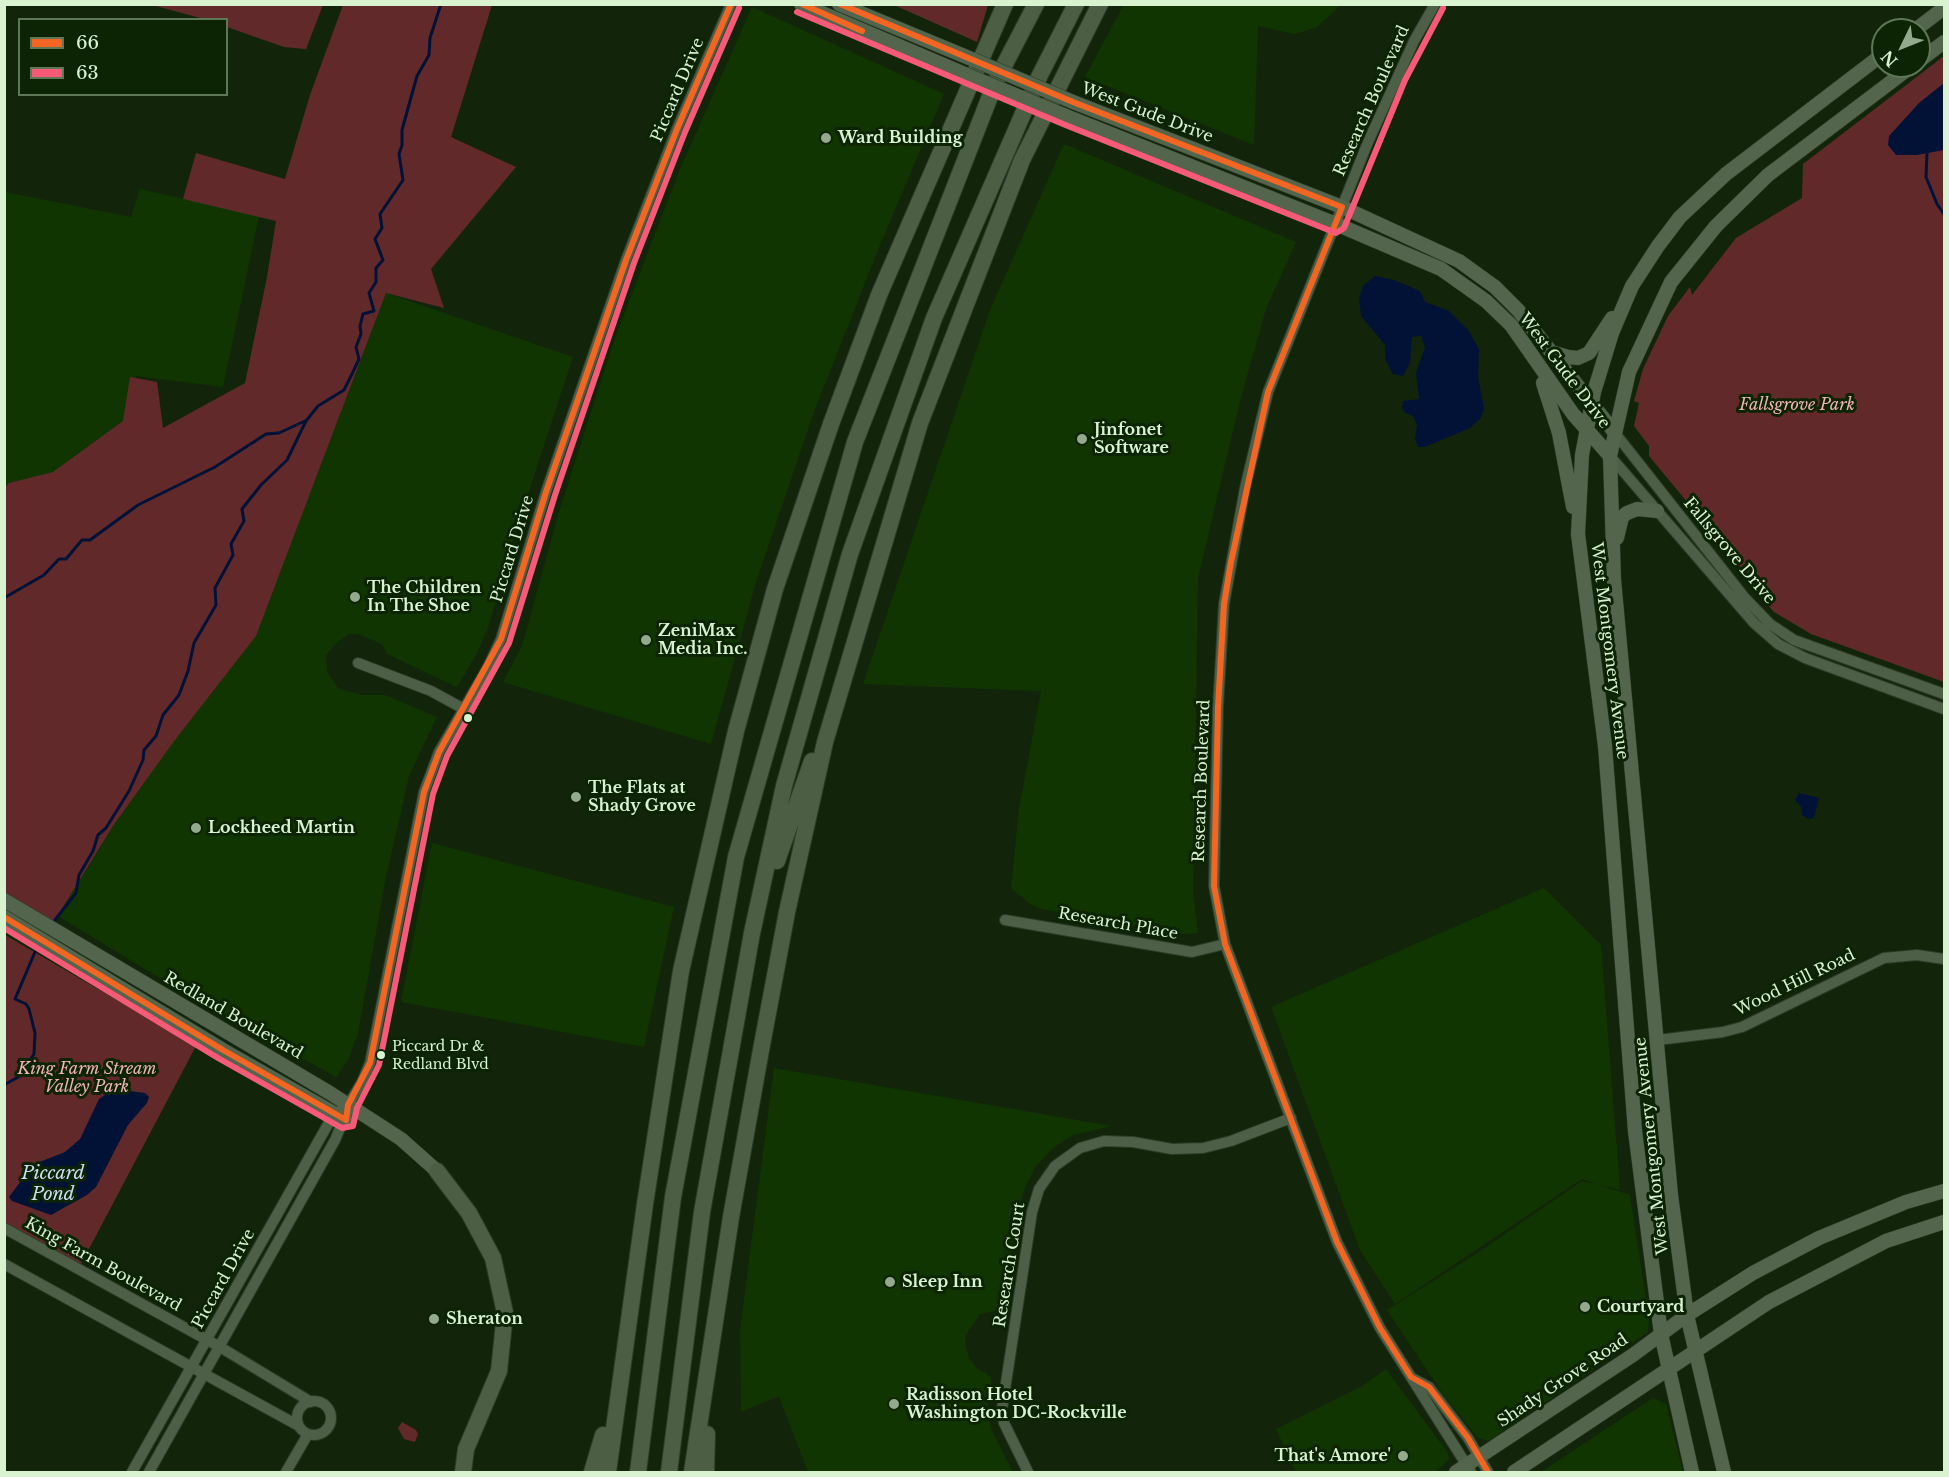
<!DOCTYPE html>
<html>
<head>
<meta charset="utf-8">
<style>
  body { margin:0 }
  #map { position:relative; width:1949px; height:1477px; overflow:hidden; background:#12250b; font-family:"Libre Baskerville",serif }
  canvas { display:block }
  .frame { position:absolute; inset:0; border:6px solid #d9f3d1; pointer-events:none }
  .legend { position:absolute; left:18px; top:18px; width:210px; height:78px; box-sizing:border-box; background:#0c2404; border:2px solid #5e7756; margin:0; padding:8px 10px; list-style:none; font-size:18px; color:#d9f3d1 }
  .legend li { display:flex; align-items:center; gap:12px; height:30px }
  .legend b { width:30px; border:2px solid #5e7756 }
  .north { position:absolute; left:1871px; top:18px; width:60px; height:60px; box-sizing:border-box; background:#0c2404; border:2px solid #5e7756; border-radius:50%; rotate:227deg; font-size:16px; font-weight:700; line-height:24px; text-align:center; color:#d9f3d1 }
  .north::after { content:''; display:block; margin:auto; width:21px; height:27px; background:#93ab8c; clip-path:polygon(50% 0,100% 100%,50% 72%,0 100%) }
</style>
</head>
<body>
<div id="map">
<canvas width="1949" height="1477"></canvas>
<div class="frame"></div>
<ul class="legend">
<li><b style="height:8px;background:#f26522"></b>66</li>
<li><b style="height:8px;background:#f75a77"></b>63</li>
</ul>
<div class="north">N</div>
</div>
<script>
const ctx = document.querySelector('canvas').getContext('2d');
ctx.lineJoin = 'round';
function fillPath(path, color) { ctx.fillStyle = color; ctx.fill(path, 'evenodd'); }
const toPath = rows => new Path2D(rows.map(r => 'M' + r).join(''));
function trace(path, color, width, dash) { ctx.strokeStyle = color; ctx.lineWidth = width; ctx.lineCap = dash ? 'butt' : 'round'; ctx.setLineDash(dash || []); ctx.stroke(path); }
function write(font, color, halo, rows, align = 'center') {
  ctx.font = font + ' "Libre Baskerville",serif'; ctx.lineWidth = 6; ctx.setLineDash([]); ctx.textBaseline = 'middle'; ctx.strokeStyle = halo; ctx.fillStyle = color; for (const [text, x, y, turn = 0] of rows) {
    ctx.save(); ctx.translate(x, y); ctx.rotate((+turn || 0) * Math.PI / 180); ctx.textAlign = isNaN(turn) ? turn : align; if (halo) ctx.strokeText(text, 0, 0); ctx.fillText(text, 0, 0); ctx.restore();
  }
}
fillPath(toPath([
  [1124,4,1341,4,1341,5,1317,27,1295,34,1258,26,1254,145,1085,77],
  [752,7,944,94,878,250,814,412,756,582,711,744,503,682,522,646,559,512,615,338,680,169],
  [1064,144,1296,242,1266,309,1241,397,1198,578,1193,894,1198,933,1182,934,1042,909,1030,904,1011,888,1019,809,1041,691,863,684,990,310],
  [140,189,259,216,223,387,136,376,142,391,135,438,5,509,5,192,131,217],
  [386,293,573,357,516,531,489,625,477,653,457,687,387,654,382,644,358,634,349,634,336,643,326,655,327,672,339,689,362,695,385,695,437,717,409,776,386,877,358,1033,348,1060,336,1077,183,992,58,916,113,826,175,740,256,636],
  [432,843,674,907,644,1047,401,1002],
  [1544,888,1601,945,1620,1190,1599,1185,1630,1195,1649,1320,1648,1332,1489,1441,1478,1438,1445,1397,1387,1310,1476,1254,1582,1181,1597,1184,1582,1179,1395,1304,1360,1250,1271,1007],
  [774,1068,1112,1126,1073,1135,1053,1148,1036,1166,1025,1187,1016,1217,1005,1302,1000,1310,980,1314,966,1335,965,1343,969,1358,977,1368,991,1377,992,1388,987,1410,992,1431,1013,1472,808,1472,779,1396,741,1412,740,1330],
  [1386,1369,1448,1453,1449,1460,1435,1472,1296,1472,1276,1429,1362,1386],
  [1653,1398,1666,1404,1683,1472,1541,1472]
]), '#113501');
fillPath(toPath([
  [152,5,323,5,306,49,284,47,227,27,226,20,204,19],
  [343,5,492,5,451,137,516,167,431,269,444,308,386,293,256,636,175,740,113,826,50,928,5,900,4,489,9,483,53,472,123,421,130,377,157,382,163,428,245,383,267,277,276,221,183,199,196,153,285,179,310,95],
  [894,5,988,5,977,42],
  [1944,56,1944,682,1811,634,1774,612,1750,585,1717,538,1649,456,1649,446,1634,426,1639,403,1634,401,1643,369,1668,316,1690,287,1692,295,1736,238,1802,198,1803,164],
  [5,935,196,1046,80,1266,5,1223],
  [402,1422,416,1430,418,1434,415,1442,404,1439,398,1428]
]), '#62292b');
fillPath(toPath([
  [1944,83,1944,150,1917,155,1896,155,1888,145,1889,136,1919,103],
  [1375,276,1394,280,1420,291,1425,302,1449,311,1469,331,1479,350,1478,377,1484,408,1481,418,1470,428,1425,447,1418,447,1415,439,1417,425,1413,416,1405,413,1402,408,1403,401,1419,399,1416,373,1425,347,1421,336,1412,337,1410,363,1403,376,1393,374,1385,359,1385,345,1361,316,1359,298,1363,286],
  [1799,793,1819,798,1814,818,1808,819,1802,815,1801,807,1795,800],
  [122,1090,145,1093,149,1097,147,1103,128,1125,96,1187,87,1195,51,1215,12,1201,9,1197,29,1170,37,1163,65,1152,80,1139,99,1099,108,1093]
]), '#021236');
trace(toPath([
  [1927,153,1926,177,1937,204,1944,214],
  [4,598,44,575,59,559,66,559,82,540,90,540,138,505,215,467,266,434,279,433,305,421],
  [55,920,76,893,79,875,93,851,98,835,106,828,129,791,143,760,144,750,156,736,163,715,179,695,188,671,194,643,216,605,215,588,233,555,231,544,244,521,242,509,261,485,287,460,306,421,318,406,344,390,353,372,359,359,356,347,361,334,360,326,363,314,374,311,369,293,376,282,376,268,383,260,375,239,382,228,380,214,403,180,399,154,402,145,402,130,417,76,429,55,430,38,441,4],
  [4,1085,20,1076,34,1054,35,1033,29,1009,26,1004,15,999,35,952]
]), '#021236', 3);
const minor = toPath([
  [1435,4,1414,41,1368,142,1268,392,1245,488,1224,604,1218,707,1214,886,1225,944,1337,1242,1380,1328,1471,1472],
  [1615,433,1745,598,1770,624,1794,640,1944,694],
  [1610,456,1754,623,1778,644,1805,658,1944,709],
  [358,663,431,691,464,709],
  [1005,920,1192,952,1225,944],
  [1658,1040,1723,1032,1742,1027,1884,958,1917,955,1944,959],
  [4,1228,220,1347,311,1402],
  [4,1264,299,1426],
  [1412,1378,1429,1387,1468,1438,1488,1472],
  '297 1418a17 17 0 1 1 34 0a17 17 0 1 1-34 0Z',
  [132,1472,327,1126,334,1115,348,1105,362,1082,370,1063,424,792,439,752,488,667,501,639,546,492,626,260,677,129,731,4],
  [149,1472,335,1140,346,1114],
  [286,1472,308,1434],
  [1028,1472,1004,1423,1002,1409,1032,1212,1039,1189,1055,1166,1080,1148,1104,1141,1133,1142,1172,1149,1203,1148,1231,1141,1291,1118]
]);
const major = toPath([
  [801,4,967,75],
  [839,4,974,60],
  [1915,30,1944,8],
  [1919,61,1944,42],
  [1073,102,1342,207,1459,261,1495,287,1518,310,1615,433],
  [1066,116,1336,224,1441,269,1486,301,1511,325,1573,414,1610,456],
  [1551,352,1568,357,1578,358,1589,353,1612,318],
  [1543,383,1559,433,1573,507],
  [1617,538,1622,517,1627,513,1637,509,1657,511],
  [4,900,330,1093,401,1139,437,1171],
  [4,917,223,1050,346,1120],
  [1456,1472,1633,1355,1687,1315,1753,1273,1819,1238,1906,1202,1944,1191],
  [1514,1472,1769,1302,1886,1241,1944,1222],
  [1692,1472,1661,1334,1635,1131,1605,746,1578,534,1582,455,1594,392,1612,333,1632,286,1658,246,1680,217,1726,174,1883,54],
  [1724,1472,1687,1315,1671,1195,1614,580,1610,456,1629,372,1671,282,1716,226,1768,175,1912,66]
]);
const highway = toPath([
  [777,861,812,761],
  [437,1171,469,1213,493,1258,505,1313,499,1371,466,1449,463,1472],
  [592,1472,603,1435],
  [608,1472,645,1204,681,971,736,731,775,589,831,424,879,295,1005,4],
  [638,1472,673,1197,736,857,855,442,996,81,1036,4],
  [669,1472,702,1212,752,933,784,786,850,554,934,318,1039,77,1076,4],
  [692,1472,731,1217,761,1050,787,912,825,742,920,423,1022,160,1100,4],
  [706,1472,707,1434]
]);
trace(minor, '#2d3c29', 12);
trace(major, '#2d3c29', 15);
trace(highway, '#2d3c29', 18);
trace(minor, '#4e5f48', 10);
trace(major, '#53654c', 14);
trace(highway, '#4c5f45', 16);
const majorBridge = toPath([
  [974,60,1073,102],
  [967,75,1066,116]
]);
trace(majorBridge, '#2d3c29', 15, []);
trace(majorBridge, '#53654c', 14);
trace(toPath([
  [802,4,862,31],
  [840,4,1073,102,1342,207,1268,392,1231,562,1224,604,1218,707,1214,886,1225,944,1337,1242,1380,1328,1411,1377,1429,1387,1468,1438,1488,1472],
  [4,917,223,1050,346,1120,348,1105,370,1063,424,792,439,752,501,639,546,492,626,260,677,129,731,4]
]), '#f26522', 6);
trace(toPath([
  [797,12,1063,124,1336,233,1344,228,1405,80,1443,8],
  [4,928,218,1058,342,1128,353,1126,357,1108,379,1065,433,794,447,756,509,643,555,495,634,263,685,132,739,8]
]), '#f75a77', 6);
for (const [x, y, r, color] of [
  [826,138,6,"#93ab8c"],
  [1082,439,6,"#93ab8c"],
  [355,597,6,"#93ab8c"],
  [646,640,6,"#93ab8c"],
  [468,718,5,"#d9f3d1"],
  [576,797,6,"#93ab8c"],
  [196,828,6,"#93ab8c"],
  [381,1055,5,"#d9f3d1"],
  [890,1282,6,"#93ab8c"],
  [1585,1307,6,"#93ab8c"],
  [434,1319,6,"#93ab8c"],
  [894,1404,6,"#93ab8c"],
  [1403,1456,6,"#93ab8c"]
]) { const dot = new Path2D(); dot.arc(x, y, r, 0, 2 * Math.PI); ctx.fillStyle = color; ctx.fill(dot); trace(dot, '#0c2404', 2); }
write('14px', '#d9f3d1', '#0c2404', [
  ["Piccard Dr &",392,1047],
  ["Redland Blvd",392,1065]
], 'left');
write('16px', '#d9f3d1', '#0c2404', [
  ["Piccard Drive",678,90,-67],
  ["Research Boulevard",1372,101,-66],
  ["West Gude Drive",1147,113,21],
  ["West Gude Drive",1564,371,53],
  ["Piccard Drive",513,549,-73],
  ["Fallsgrove Drive",1729,551,50],
  ["West Montgomery Avenue",1609,651,83],
  ["Research Boulevard",1202,781,-88],
  ["Research Place",1118,924,10],
  ["Wood Hill Road",1795,983,-26],
  ["Redland Boulevard",233,1016,30],
  ["West Montgomery Avenue",1652,1146,-96],
  ["King Farm Boulevard",103,1265,29],
  ["Research Court",1010,1265,-81],
  ["Piccard Drive",224,1279,-61],
  ["Shady Grove Road",1563,1381,-34]
]);
write('bold 16px', '#d9f3d1', '#0c2404', [
  ["Ward Building",838,138],
  ["Jinfonet",1094,430],
  ["Software",1094,448],
  ["The Children",367,588],
  ["In The Shoe",367,606],
  ["ZeniMax",658,631],
  ["Media Inc.",658,649],
  ["The Flats at",588,788],
  ["Shady Grove",588,806],
  ["Lockheed Martin",208,828],
  ["Sleep Inn",902,1282],
  ["Courtyard",1597,1307],
  ["Sheraton",446,1319],
  ["Radisson Hotel",906,1395],
  ["Washington DC-Rockville",906,1413],
  ["That's Amore'",1391,1456,"right"]
], 'left');
write('italic 16px', '#f1b4b5', '#0c2404', [
  ["Fallsgrove Park",1797,405],
  ["King Farm Stream",87,1069],
  ["Valley Park",87,1087]
]);
write('italic 18px', '#ceddf4', '#0c2404', [
  ["Piccard",53,1174],
  ["Pond",53,1195]
]);
</script>
</body>
</html>
